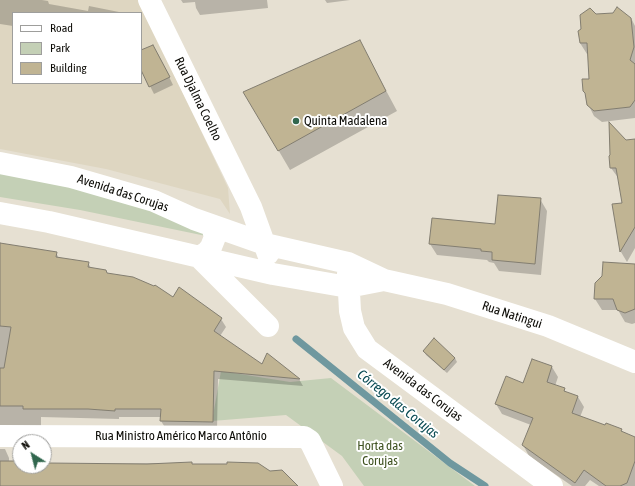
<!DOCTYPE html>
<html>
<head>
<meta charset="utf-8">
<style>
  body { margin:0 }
  #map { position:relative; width:635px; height:486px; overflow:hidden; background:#e6e0d2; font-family:"Asap Condensed",sans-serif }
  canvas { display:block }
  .legend { position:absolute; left:12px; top:12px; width:130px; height:72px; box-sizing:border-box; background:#fff; border:1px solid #9e9e9c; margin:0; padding:5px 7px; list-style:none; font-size:12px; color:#0d0c07 }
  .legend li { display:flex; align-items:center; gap:8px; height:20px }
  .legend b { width:20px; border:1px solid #9e9e9c }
  .north { position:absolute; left:12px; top:434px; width:40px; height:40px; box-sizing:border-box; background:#fff; border:1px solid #9e9e9c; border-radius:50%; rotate:324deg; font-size:11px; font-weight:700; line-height:16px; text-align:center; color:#0d0c07 }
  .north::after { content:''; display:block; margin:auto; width:14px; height:18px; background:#31674e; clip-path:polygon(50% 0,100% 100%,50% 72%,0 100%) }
</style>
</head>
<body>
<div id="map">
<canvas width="635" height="486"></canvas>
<ul class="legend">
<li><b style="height:5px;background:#fff"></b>Road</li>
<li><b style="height:11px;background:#c4d0b6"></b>Park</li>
<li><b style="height:11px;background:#c0b493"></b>Building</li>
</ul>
<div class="north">N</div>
</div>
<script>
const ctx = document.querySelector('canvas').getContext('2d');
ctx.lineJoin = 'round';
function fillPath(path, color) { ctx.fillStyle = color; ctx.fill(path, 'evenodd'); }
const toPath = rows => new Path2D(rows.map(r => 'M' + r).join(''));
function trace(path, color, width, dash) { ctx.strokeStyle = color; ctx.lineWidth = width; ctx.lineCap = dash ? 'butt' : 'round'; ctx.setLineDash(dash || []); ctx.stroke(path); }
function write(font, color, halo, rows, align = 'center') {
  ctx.font = font + ' "Asap Condensed",sans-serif'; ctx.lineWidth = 4; ctx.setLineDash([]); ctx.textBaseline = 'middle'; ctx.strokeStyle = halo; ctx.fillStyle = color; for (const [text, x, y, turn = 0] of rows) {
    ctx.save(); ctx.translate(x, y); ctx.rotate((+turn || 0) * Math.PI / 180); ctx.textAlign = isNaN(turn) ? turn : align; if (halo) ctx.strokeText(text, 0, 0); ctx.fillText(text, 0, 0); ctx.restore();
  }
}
fillPath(toPath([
  [0,0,139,0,228,188,230,214,220,199,106,169,0,149],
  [13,13,141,13,141,83,13,83]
]), '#ded6c1');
fillPath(toPath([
  [0,171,151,204,207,224,206,236,80,210,0,197],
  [221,371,290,382,331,378,475,486,364,486,342,456,286,415,212,421]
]), '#c4d0b6');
fillPath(toPath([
  [0,0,42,0,48,1,49,4,88,11,89,6,124,13,13,13,13,26,0,24],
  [181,0,267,0,268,8,200,15,196,8,195,2,183,3],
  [325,0,350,0,327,3],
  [595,15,631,18,635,26,635,118,602,122,594,116,588,104,590,80,589,54,587,54,580,43],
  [360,42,397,111,290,170,256,112],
  [141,52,158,54,173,85,154,94,141,68],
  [635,140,635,248,627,262,621,252,614,205,623,204,619,179,611,168,626,141],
  [540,199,547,211,541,275,499,271,494,263,489,262,487,260,437,255,430,244,496,225],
  [0,244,56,253,59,258,88,263,91,268,174,299,221,319,226,327,220,336,262,366,267,355,299,379,303,386,218,379,217,430,166,429,161,421,162,417,119,417,119,419,41,417,41,428,0,433],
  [635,265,635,323,632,324,625,322,618,310,602,310,595,299],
  [424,351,455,358,457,362,447,373,426,355],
  [552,367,558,377,555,386,564,389,566,393,578,397,584,407,580,417,606,427,621,430,623,433,635,438,635,486,599,486,590,480,585,486,572,486,529,456,523,445,531,425,502,414,496,404,524,384],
  [0,449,5,449,9,458,9,462,20,462,20,466,44,466,44,461,46,461,48,464,191,463,192,465,296,486,0,486]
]), '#0003');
trace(toPath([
  [296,339,450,463,485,486]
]), '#6f989f', 7);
const building = toPath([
  [617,7,631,18,634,47,630,60,635,64,635,100,630,107,594,111,587,105,585,93,583,91,582,79,589,79,587,43,580,43,578,31,581,29,580,15,590,8,596,14,613,13,617,7],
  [360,40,386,91,278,151,243,92,360,40],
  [153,45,170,77,149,87,141,70,141,50,153,45],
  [609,122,626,140,635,139,635,227,620,252,612,204,622,203,616,168,610,168,609,156,610,155,609,122],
  [498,195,541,198,535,264,492,260,492,252,481,251,481,249,429,244,432,218,495,224,498,195],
  [0,243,57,252,56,257,89,262,88,267,106,270,107,273,133,277,154,286,155,285,173,297,179,287,222,318,214,331,262,364,267,353,300,379,214,371,213,422,160,421,161,409,115,409,115,411,88,409,23,409,23,406,0,406,0,368,4,368,11,327,0,326,0,243],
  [603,262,635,264,635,309,625,313,617,310,613,299,594,299,595,283,602,276,603,262],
  [434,338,455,358,444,370,423,351,434,338],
  [532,359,552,366,547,382,565,388,564,391,578,396,572,413,605,425,606,423,622,429,621,431,635,437,635,461,627,483,620,486,606,486,584,470,575,483,522,445,533,418,495,404,506,376,523,383,532,359],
  [44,460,47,460,47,463,147,464,192,462,192,464,227,464,227,462,258,463,270,471,282,470,298,486,0,486,0,461,20,461,20,466,44,466,44,460]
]);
fillPath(building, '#c0b493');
trace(building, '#827d70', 1);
trace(toPath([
  [149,0,251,207,268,254],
  [0,163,71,177,154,201,194,219,265,244,348,263,384,280,447,294,548,326,635,362],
  [0,213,49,222,273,274,348,287,384,280],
  [212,226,215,237,211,247,207,252,199,257,268,326],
  [348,273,350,311,354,328,367,349,552,486],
  [0,436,304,437,310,441,332,486]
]), '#fff', 22);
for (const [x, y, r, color] of [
  [296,121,4,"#31674e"]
]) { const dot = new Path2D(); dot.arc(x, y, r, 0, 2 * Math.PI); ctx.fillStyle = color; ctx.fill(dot); trace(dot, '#fff', 1.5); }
write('13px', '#0d0c07', '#fff', [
  ["Rua Djalma Coelho",198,99,64],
  ["Avenida das Corujas",123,193,18],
  ["Rua Natingui",512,315,18],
  ["Avenida das Corujas",423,390,37],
  ["Rua Ministro Américo Marco Antônio",181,436]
]);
write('13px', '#0d0c07', '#fff', [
  ["Quinta Madalena",304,121]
], 'left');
write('13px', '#405322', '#fff', [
  ["Horta das",380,446],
  ["Corujas",380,461]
]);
write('italic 14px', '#0a4b53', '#fff', [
  ["Córrego das Corujas",398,404,39]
]);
</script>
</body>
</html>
